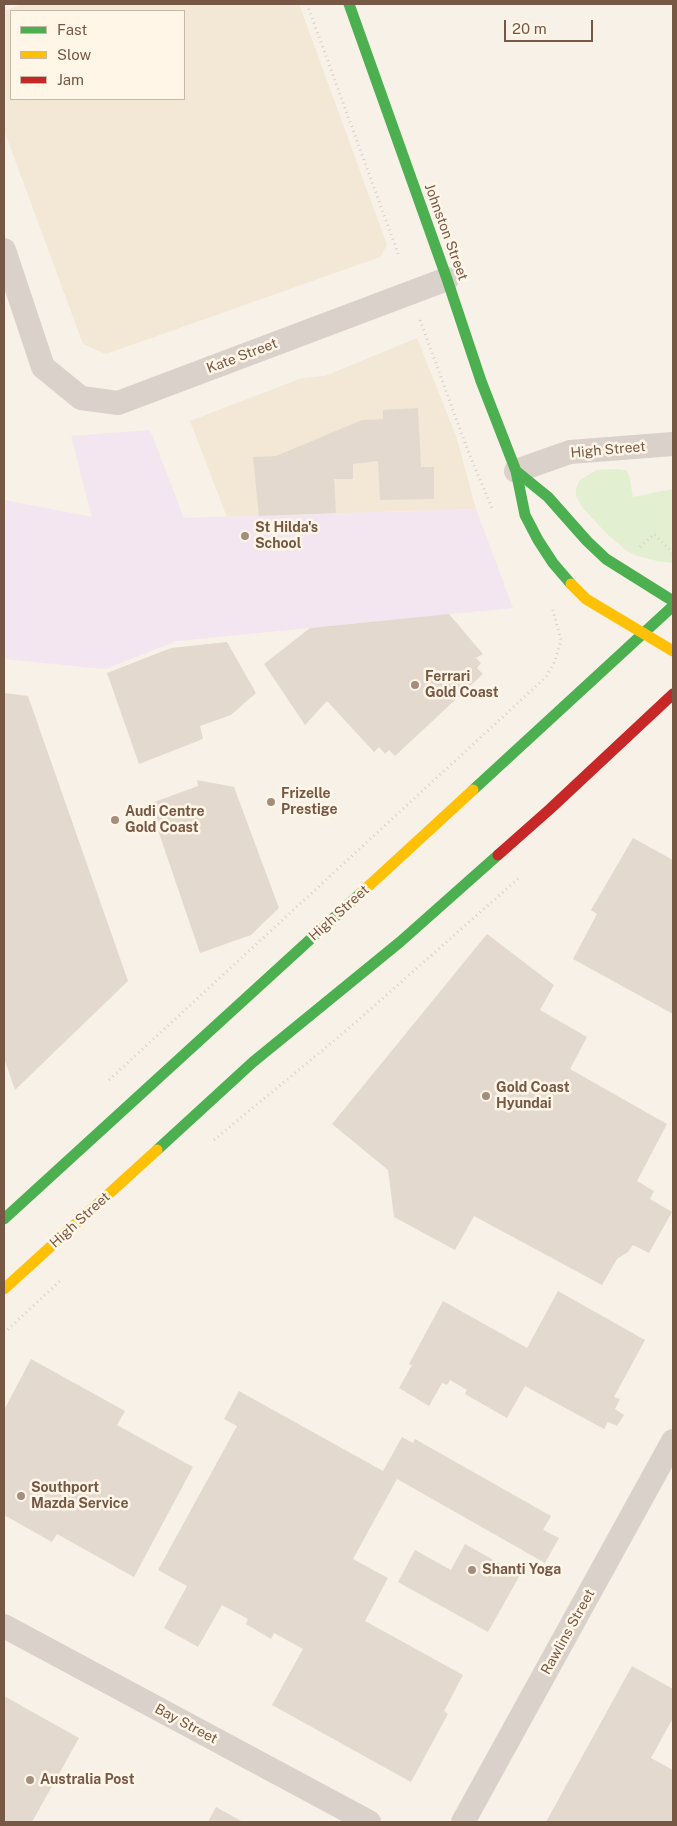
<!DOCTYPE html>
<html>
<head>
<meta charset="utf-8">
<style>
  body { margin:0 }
  #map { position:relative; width:677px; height:1826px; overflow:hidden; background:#f7f1e7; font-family:"Public Sans",sans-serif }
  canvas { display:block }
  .frame { position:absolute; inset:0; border:5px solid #775845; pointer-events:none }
  .legend { position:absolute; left:10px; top:10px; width:175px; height:90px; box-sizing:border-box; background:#fff6e8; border:1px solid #c9b7a7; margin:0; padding:6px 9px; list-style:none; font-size:15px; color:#775845 }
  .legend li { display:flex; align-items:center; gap:10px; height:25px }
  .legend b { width:25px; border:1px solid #c9b7a7 }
  .scale { position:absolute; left:504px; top:20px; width:89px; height:22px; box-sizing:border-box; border:2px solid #775845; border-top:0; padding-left:6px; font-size:15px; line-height:18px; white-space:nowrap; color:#775845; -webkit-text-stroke:4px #fff6e8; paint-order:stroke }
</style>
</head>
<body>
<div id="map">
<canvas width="677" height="1826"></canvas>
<div class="frame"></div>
<ul class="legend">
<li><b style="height:6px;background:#4caf50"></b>Fast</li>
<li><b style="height:6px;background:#ffc107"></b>Slow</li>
<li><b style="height:6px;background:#c62828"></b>Jam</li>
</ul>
<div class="scale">20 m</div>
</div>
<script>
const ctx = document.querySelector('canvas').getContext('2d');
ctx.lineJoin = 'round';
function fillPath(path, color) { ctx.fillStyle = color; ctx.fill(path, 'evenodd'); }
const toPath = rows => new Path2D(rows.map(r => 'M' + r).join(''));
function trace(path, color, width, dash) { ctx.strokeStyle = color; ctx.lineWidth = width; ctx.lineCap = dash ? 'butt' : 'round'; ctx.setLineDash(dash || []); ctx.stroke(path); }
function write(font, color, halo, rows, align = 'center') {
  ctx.font = font + ' "Public Sans",sans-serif'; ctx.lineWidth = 5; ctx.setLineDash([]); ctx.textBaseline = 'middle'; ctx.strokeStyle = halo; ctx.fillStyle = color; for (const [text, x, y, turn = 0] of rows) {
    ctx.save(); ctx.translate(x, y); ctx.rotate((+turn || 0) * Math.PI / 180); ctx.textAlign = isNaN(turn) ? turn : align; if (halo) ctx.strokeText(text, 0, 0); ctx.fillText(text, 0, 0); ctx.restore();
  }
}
fillPath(toPath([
  [22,4,299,4,387,245,380,257,106,354,83,344,4,130,4,11],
  [11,11,184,11,184,99,11,99],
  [417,338,456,436,476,509,227,517,190,421,302,378,325,376]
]), '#f3e7d6');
fillPath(toPath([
  [150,430,184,518,476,509,513,608,177,641,105,669,4,659,4,500,92,517,71,436]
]), '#f3e6f1');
fillPath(toPath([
  [617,469,626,470,629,476,633,497,673,489,673,563,657,561,638,556,627,551,606,533,582,507,576,496,576,488,580,480,597,470]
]), '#e2efd0');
fillPath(toPath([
  [418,408,421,467,434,467,434,499,380,500,378,461,353,464,353,479,334,479,336,513,259,516,253,457,276,456,362,420,383,419,383,410],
  [449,614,483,654,476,658,481,663,477,668,483,674,395,756,389,750,385,754,379,747,374,752,327,701,305,725,264,664,310,628],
  [227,642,256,693,231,715,200,726,203,739,139,764,107,673,171,648],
  [4,693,28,696,128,981,15,1090,4,1058],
  [197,780,234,787,279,908,251,935,200,953,149,804,198,786],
  [633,838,673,860,673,1014,573,959,597,914,591,910],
  [487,934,554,985,540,1010,587,1037,570,1069,667,1124,637,1181,654,1191,650,1199,672,1212,649,1253,633,1245,628,1252,617,1259,602,1285,474,1216,455,1250,394,1217,388,1170,332,1124],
  [558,1291,645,1340,614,1397,620,1399,615,1409,624,1415,617,1426,608,1422,604,1429,525,1386,507,1418,465,1394,467,1390,450,1380,447,1385,442,1383,429,1406,399,1388,412,1365,409,1364,443,1301,527,1348],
  [31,1359,125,1411,117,1425,193,1467,134,1577,57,1534,52,1542,4,1515,4,1410],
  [239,1391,383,1471,402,1437,413,1443,415,1439,551,1516,543,1530,559,1538,545,1563,397,1479,353,1559,388,1578,365,1621,463,1675,444,1711,448,1714,411,1782,272,1705,303,1649,274,1633,271,1639,246,1624,248,1619,222,1605,198,1647,164,1628,187,1586,158,1570,237,1426,224,1419],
  [465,1544,520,1575,488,1632,398,1582,415,1550,451,1570],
  [632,1666,673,1689,673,1718,651,1758,673,1770,673,1822,546,1822],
  [4,1696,79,1738,32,1822,4,1822],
  [216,1807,243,1822,208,1822]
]), '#e4d9ce');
trace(toPath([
  [307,4,399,256],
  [420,320,468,451,492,508],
  [640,547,654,534,673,553],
  [109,1080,546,677,555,661,561,640,552,607],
  [214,1140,347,1030,520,877],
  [4,1333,60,1281]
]), '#d8d0c8', 3, [1, 4]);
trace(toPath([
  [4,250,43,367,81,398,118,403,447,279],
  [516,471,570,452,673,444],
  [4,1626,369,1822],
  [463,1822,673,1441]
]), '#dad1cb', 24);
trace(toPath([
  [349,4,447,279,481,381,516,471,525,515,538,540,553,563,571,584],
  [516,471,548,497,587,541,606,559,673,601],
  [473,790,673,606],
  [157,1150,253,1062,400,942,498,855],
  [4,1219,361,893]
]), '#4caf50', 11);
trace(toPath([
  [571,584,586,599,673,651],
  [361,893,473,790],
  [4,1289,157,1150]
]), '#ffc107', 11);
trace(toPath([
  [498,855,550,809,673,694]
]), '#c62828', 11);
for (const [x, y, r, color] of [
  [245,536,5,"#a48e7e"],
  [415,685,5,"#a48e7e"],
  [271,802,5,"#a48e7e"],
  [115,820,5,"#a48e7e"],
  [486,1096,5,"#a48e7e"],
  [21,1496,5,"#a48e7e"],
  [472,1570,5,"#a48e7e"],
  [30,1780,5,"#a48e7e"]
]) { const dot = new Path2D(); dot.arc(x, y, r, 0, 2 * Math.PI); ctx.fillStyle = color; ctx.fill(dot); trace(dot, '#fff6e8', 2); }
write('14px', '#775845', '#fff6e8', [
  ["Johnston Street",446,232,70],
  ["Kate Street",242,356,-21],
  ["High Street",608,450,-5],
  ["High Street",339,913,-42],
  ["High Street",80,1220,-42],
  ["Rawlins Street",568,1632,-61],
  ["Bay Street",186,1724,28]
]);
write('bold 14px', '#775845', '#fff6e8', [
  ["St Hilda's",255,528],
  ["School",255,544],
  ["Ferrari",425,677],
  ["Gold Coast",425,693],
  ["Frizelle",281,794],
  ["Prestige",281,810],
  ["Audi Centre",125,812],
  ["Gold Coast",125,828],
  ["Gold Coast",496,1088],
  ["Hyundai",496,1104],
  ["Southport",31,1488],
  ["Mazda Service",31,1504],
  ["Shanti Yoga",482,1570],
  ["Australia Post",40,1780]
], 'left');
</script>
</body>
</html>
